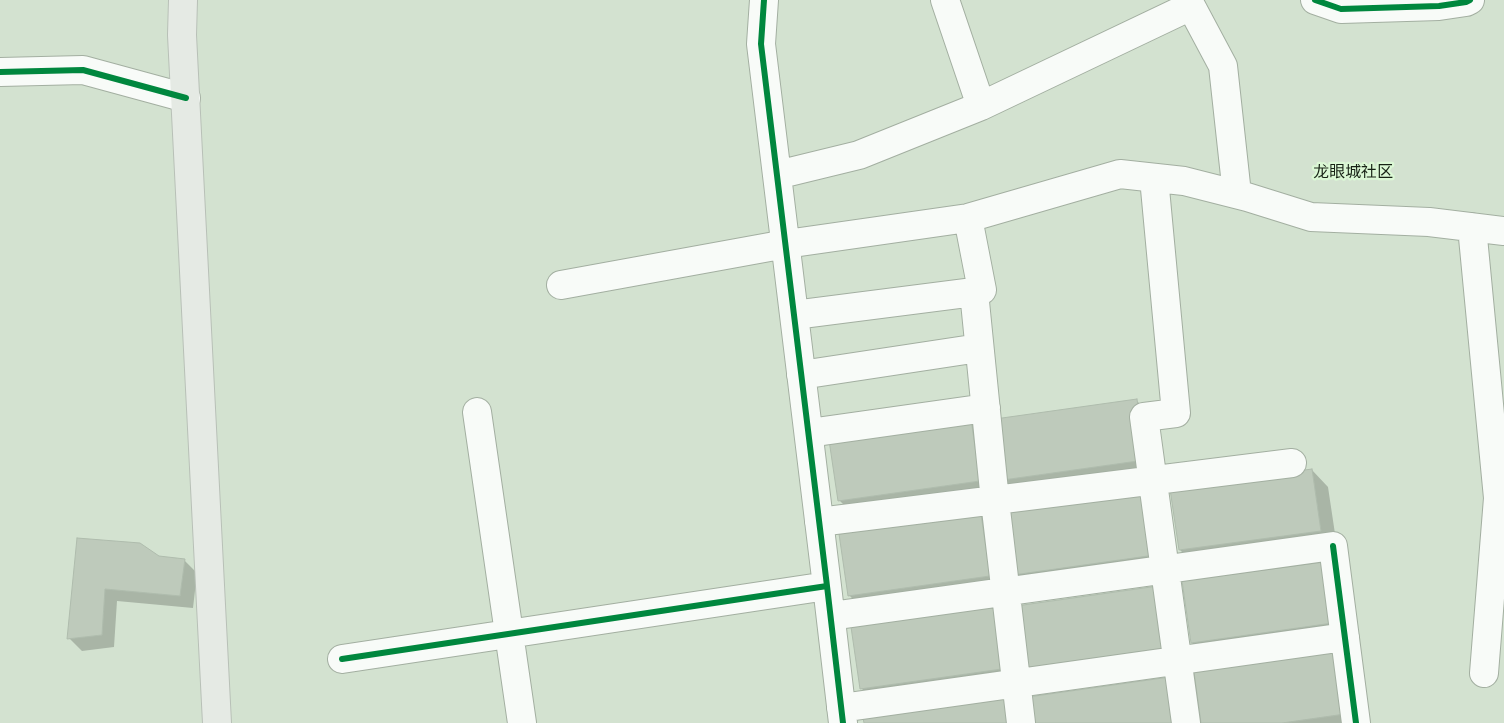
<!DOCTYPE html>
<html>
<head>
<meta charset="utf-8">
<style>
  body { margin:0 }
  canvas { display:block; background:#d3e2d0 }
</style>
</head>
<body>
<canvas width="1504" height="723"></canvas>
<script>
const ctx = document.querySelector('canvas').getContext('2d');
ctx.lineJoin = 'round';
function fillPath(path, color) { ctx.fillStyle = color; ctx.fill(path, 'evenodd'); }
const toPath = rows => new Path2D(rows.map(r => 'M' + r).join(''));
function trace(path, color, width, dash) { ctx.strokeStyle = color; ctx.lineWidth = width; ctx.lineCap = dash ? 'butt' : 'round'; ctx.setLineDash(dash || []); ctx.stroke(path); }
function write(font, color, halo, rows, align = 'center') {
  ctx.font = font + ' Signika,"Noto Sans SC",sans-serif'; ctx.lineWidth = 4.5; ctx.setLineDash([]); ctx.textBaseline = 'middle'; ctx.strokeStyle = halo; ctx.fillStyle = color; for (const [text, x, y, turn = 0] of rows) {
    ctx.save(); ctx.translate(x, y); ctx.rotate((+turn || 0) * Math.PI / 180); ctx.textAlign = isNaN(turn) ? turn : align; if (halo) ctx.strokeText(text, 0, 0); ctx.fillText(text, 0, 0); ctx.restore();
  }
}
fillPath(toPath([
  [1136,400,1153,417,1161,477,1021,497,1004,480],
  [971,421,988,437,996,498,856,517,839,500],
  [1312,470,1328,487,1337,547,1197,567,1180,550],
  [1162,511,1171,572,1031,591,1014,574],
  [980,516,997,532,1006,592,865,612,849,595],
  [78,540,158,557,184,560,197,573,193,608,117,601,114,647,82,651,69,638],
  [1324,563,1349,640,1209,659,1192,643],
  [1174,604,1183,664,1043,684,1026,667],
  [992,608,1009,625,1018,685,878,705,861,688],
  [1335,654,1360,723,1203,723]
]), '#0003');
const building = toPath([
  [1137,399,1145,460,1003,480,995,419,1137,399],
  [971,419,980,481,838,501,829,440,971,419],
  [1312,469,1321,531,1179,550,1170,489,1312,469],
  [1146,493,1155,555,1013,575,1004,513,1146,493],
  [981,514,990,576,848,596,839,534,981,514],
  [77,538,140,543,159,556,185,559,180,596,105,589,102,635,67,639,77,538],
  [1324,562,1333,623,1191,643,1182,581,1324,562],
  [1158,586,1167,648,1025,668,1016,606,1158,586],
  [993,607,1002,669,860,689,851,627,993,607],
  [1336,652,1345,714,1282,723,1201,723,1194,672,1336,652],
  [1170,677,1176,723,1032,723,1028,697,1170,677],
  [1005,698,1008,723,864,723,863,718,1005,698]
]);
fillPath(building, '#becabb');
trace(building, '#afbcad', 1);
const minor = toPath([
  [764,0,761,44,827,586,843,723],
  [945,0,981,106],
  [1315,0,1341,9,1439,6,1466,2,1470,0],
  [0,72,83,70,186,98],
  [777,175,859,155,981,106,1191,6,1223,66,1237,194],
  [1154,178,1176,413,1144,417,1186,723],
  [968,218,982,290,974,292,995,501,1021,723],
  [1472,227,1498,498,1484,673],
  [561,285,786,244,968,218,1120,174,1184,181,1247,197,1311,217,1429,222,1504,231],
  [794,315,974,292],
  [801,375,979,348],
  [477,412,522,723],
  [809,433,986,408],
  [819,522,1292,463],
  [831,616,1333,546,1356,723],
  [342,659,827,586],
  [841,708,1345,637]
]);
const major = toPath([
  [183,0,182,35,217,723]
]);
trace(minor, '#a3afa1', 30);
trace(major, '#b8c0b7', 30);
trace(minor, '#f8fbf8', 28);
trace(major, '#e5eae4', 28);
trace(toPath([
  [764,0,761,44,827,586,843,723],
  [1315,0,1341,9,1439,6,1466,2,1470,0],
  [0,72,83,70,186,98],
  [1333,546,1356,723],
  [342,659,827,586]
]), '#00873e', 6);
write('16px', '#172215', '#dbf8d5', [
  ["龙眼城社区",1353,173]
]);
</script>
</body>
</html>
